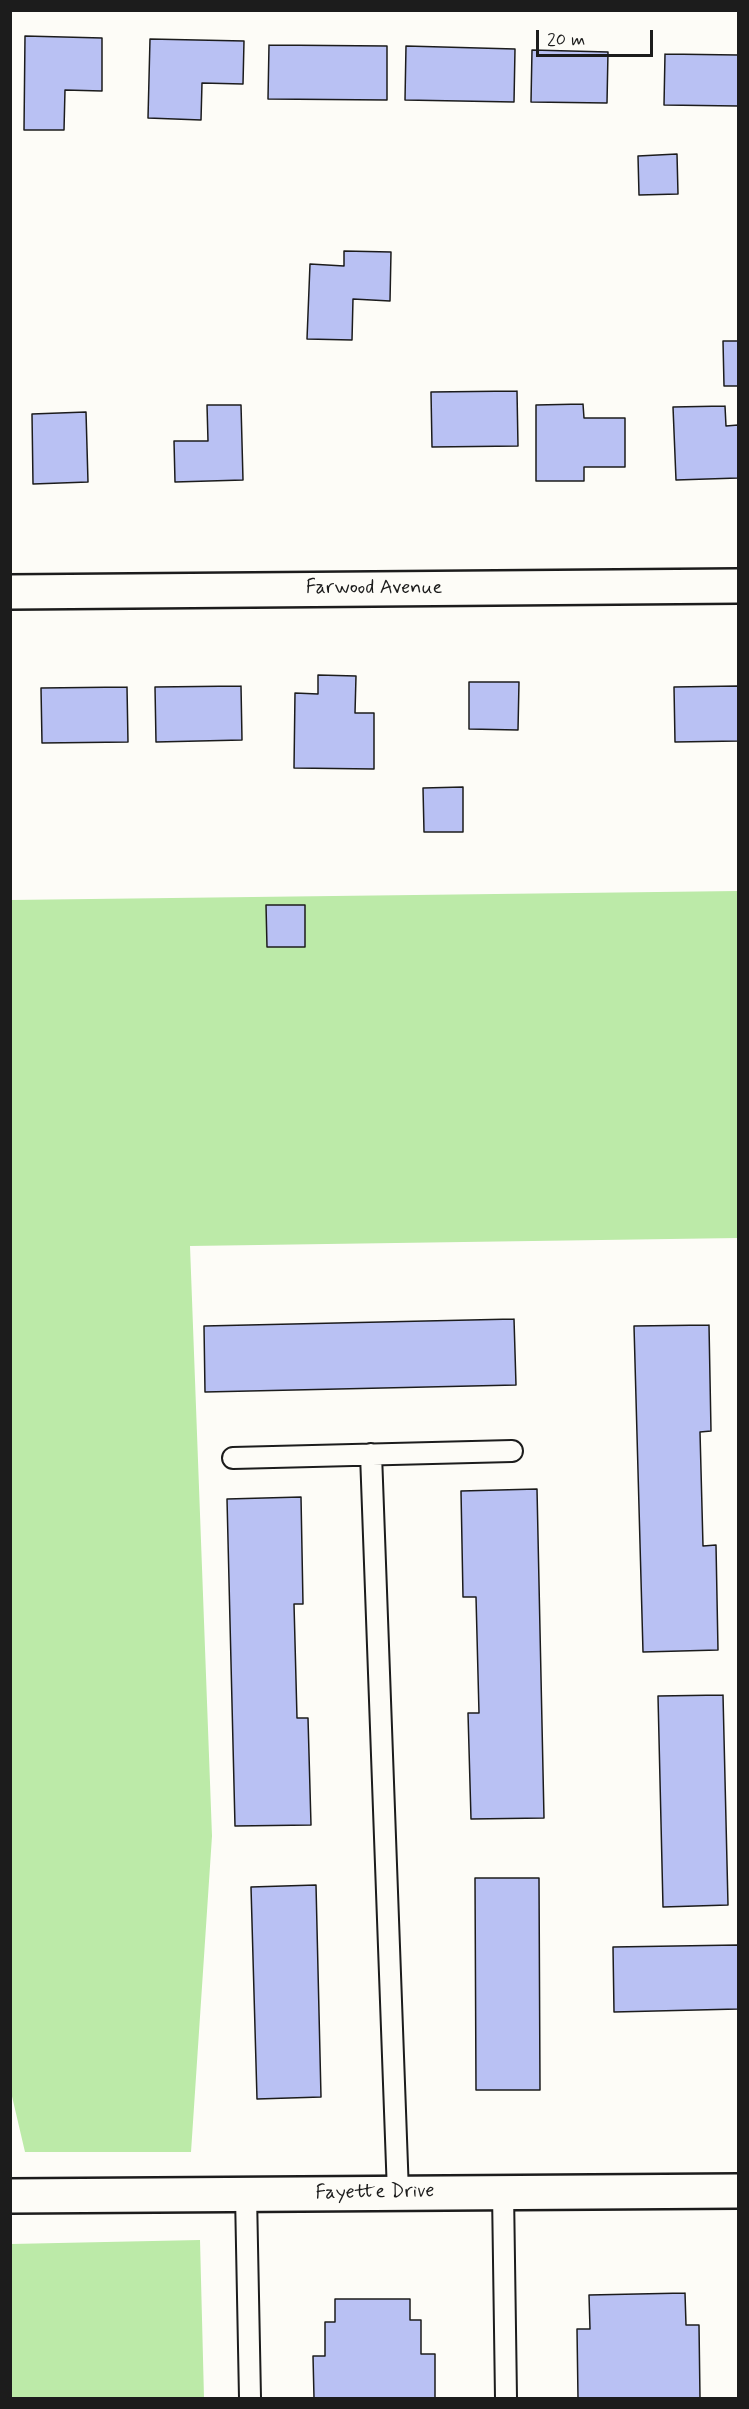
<!DOCTYPE html>
<html>
<head>
<meta charset="utf-8">
<style>
  body { margin:0 }
  #map { position:relative; width:749px; height:2409px; overflow:hidden; background:#fdfcf7; font-family:Mynerve,sans-serif }
  canvas { display:block }
  .frame { position:absolute; inset:0; border:12px solid #1c1c1c; pointer-events:none }
  .scale { position:absolute; left:536px; top:30px; width:117px; height:27px; box-sizing:border-box; border:3px solid #1c1c1c; border-top:0; padding-left:8px; font-size:18px; line-height:21px; white-space:nowrap; color:#1c1c1c; -webkit-text-stroke:4px #fdfcf7; paint-order:stroke }
</style>
</head>
<body>
<div id="map">
<canvas width="749" height="2409"></canvas>
<div class="frame"></div>
<div class="scale">20 m</div>
</div>
<script>
const ctx = document.querySelector('canvas').getContext('2d');
ctx.lineJoin = 'round';
function fillPath(path, color) { ctx.fillStyle = color; ctx.fill(path, 'evenodd'); }
const toPath = rows => new Path2D(rows.map(r => 'M' + r).join(''));
function trace(path, color, width, dash) { ctx.strokeStyle = color; ctx.lineWidth = width; ctx.lineCap = dash ? 'butt' : 'round'; ctx.setLineDash(dash || []); ctx.stroke(path); }
function write(font, color, halo, rows, align = 'center') {
  ctx.font = font + ' Mynerve,sans-serif'; ctx.lineWidth = 5; ctx.setLineDash([]); ctx.textBaseline = 'middle'; ctx.strokeStyle = halo; ctx.fillStyle = color; for (const [text, x, y, turn = 0] of rows) {
    ctx.save(); ctx.translate(x, y); ctx.rotate((+turn || 0) * Math.PI / 180); ctx.textAlign = isNaN(turn) ? turn : align; if (halo) ctx.strokeText(text, 0, 0); ctx.fillText(text, 0, 0); ctx.restore();
  }
}
fillPath(toPath([
  [738,891,738,1238,190,1246,212,1836,191,2152,25,2152,11,2092,10,900],
  [200,2240,204,2398,11,2398,11,2244]
]), '#bceaa8');
const building = toPath([
  [25,36,102,38,102,91,65,90,64,130,24,130,25,36],
  [150,39,244,41,243,84,202,83,201,120,148,118,150,39],
  [269,45,387,46,387,100,268,99,269,45],
  [406,46,515,49,514,102,405,100,406,46],
  [532,50,608,52,607,103,531,102,532,50],
  [665,54,738,55,738,106,664,105,665,54],
  [677,154,678,194,639,195,638,156,677,154],
  [344,251,391,252,390,301,353,299,352,340,307,339,310,264,344,266,344,251],
  [723,341,738,341,738,386,724,386,723,341],
  [517,391,518,446,432,447,431,392,517,391],
  [583,404,584,418,625,418,625,467,584,467,584,481,536,481,536,405,583,404],
  [207,405,241,405,243,480,175,482,174,441,208,441,207,405],
  [725,406,726,426,738,425,738,478,676,480,673,407,725,406],
  [86,412,88,482,33,484,32,414,86,412],
  [318,675,356,676,355,713,374,713,374,769,294,768,295,693,318,694,318,675],
  [469,682,519,682,518,730,469,729,469,682],
  [241,686,242,740,156,742,155,687,241,686],
  [738,686,738,741,675,742,674,687,738,686],
  [127,687,128,742,42,743,41,688,127,687],
  [463,787,463,832,424,832,423,788,463,787],
  [266,905,305,905,305,947,267,947,266,905],
  [514,1319,516,1385,205,1392,204,1326,514,1319],
  [709,1325,711,1431,700,1432,703,1546,716,1545,718,1650,643,1652,634,1326,709,1325],
  [537,1489,544,1818,471,1819,468,1713,479,1713,476,1597,463,1597,461,1491,537,1489],
  [301,1497,303,1604,294,1604,297,1718,308,1718,311,1825,235,1826,227,1499,301,1497],
  [723,1695,728,1905,663,1907,658,1696,723,1695],
  [475,1878,539,1878,540,2090,476,2090,475,1878],
  [316,1885,321,2097,257,2099,251,1887,316,1885],
  [738,1945,738,2009,614,2012,613,1947,738,1945],
  [685,2293,686,2325,699,2325,700,2398,578,2398,577,2329,590,2329,589,2295,685,2293],
  [335,2299,410,2299,410,2320,421,2320,421,2354,435,2354,435,2398,314,2398,313,2356,325,2356,325,2322,335,2322,335,2299]
]);
fillPath(building, '#b9c1f3');
trace(building, '#1c1c1c', 1.5);
const lane = toPath([
  [371,1454,398,2193],
  [233,1458,512,1451],
  [503,2192,506,2398],
  [246,2195,250,2398]
]);
const street = toPath([
  [10,592,738,586],
  [10,2196,738,2191]
]);
trace(lane, '#1c1c1c', 24);
trace(street, '#1c1c1c', 38);
trace(lane, '#fdfcf7', 20);
trace(street, '#fdfcf7', 33);
write('20px', '#1c1c1c', '#fdfcf7', [
  ["Farwood Avenue",374,589],
  ["Fayette Drive",375,2193,-1]
]);
</script>
</body>
</html>
